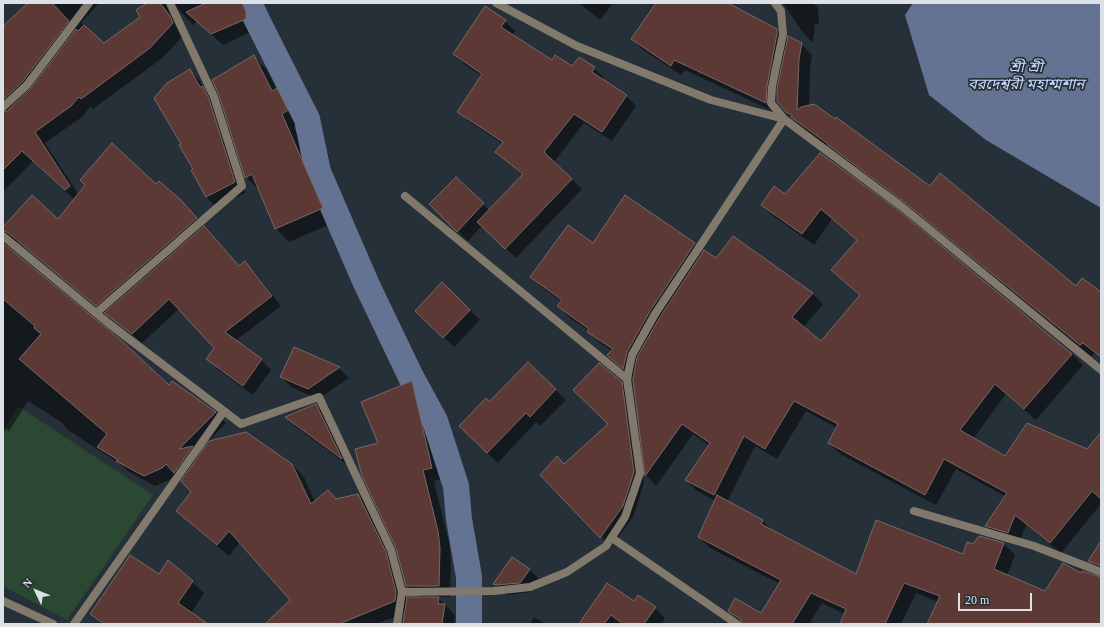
<!DOCTYPE html>
<html>
<head>
<meta charset="utf-8">
<style>
  body { margin:0 }
  #map { position:relative; width:1104px; height:627px; overflow:hidden; background:#263039; font-family:Georgia,serif }
  canvas { display:block }
  .frame { position:absolute; inset:0; border:4px solid #dbe1e7; pointer-events:none }
  .north { position:absolute; left:16px; top:571px; width:40px; height:40px; -webkit-text-stroke:3px #263039; paint-order:stroke; rotate:313deg; font-size:11px; font-weight:700; line-height:16px; text-align:center; color:#dbe1e7 }
  .north::after { content:''; display:block; margin:auto; width:14px; height:18px; background:#dbe1e7; clip-path:polygon(50% 0,100% 100%,50% 72%,0 100%) }
  .scale { position:absolute; left:958px; top:593px; width:74px; height:18px; box-sizing:border-box; border:2px solid #dbe1e7; border-top:0; padding-left:5px; font-size:12px; line-height:14px; white-space:nowrap; color:#dbe1e7; -webkit-text-stroke:3px #263039; paint-order:stroke }
</style>
</head>
<body>
<div id="map">
<canvas width="1104" height="627"></canvas>
<div class="frame"></div>
<div class="north">N</div>
<div class="scale">20 m</div>
</div>
<script>
const ctx = document.querySelector('canvas').getContext('2d');
ctx.lineJoin = 'round';
function fillPath(path, color) { ctx.fillStyle = color; ctx.fill(path, 'evenodd'); }
const toPath = rows => new Path2D(rows.map(r => 'M' + r).join(''));
function trace(path, color, width, dash) { ctx.strokeStyle = color; ctx.lineWidth = width; ctx.lineCap = dash ? 'butt' : 'round'; ctx.setLineDash(dash || []); ctx.stroke(path); }
function write(font, color, halo, rows, align = 'center') {
  ctx.font = font + ' Georgia,"Noto Sans Bengali",serif'; ctx.lineWidth = 3.5; ctx.setLineDash([]); ctx.textBaseline = 'middle'; ctx.strokeStyle = halo; ctx.fillStyle = color; for (const [text, x, y, turn = 0] of rows) {
    ctx.save(); ctx.translate(x, y); ctx.rotate((+turn || 0) * Math.PI / 180); ctx.textAlign = isNaN(turn) ? turn : align; if (halo) ctx.strokeText(text, 0, 0); ctx.fillText(text, 0, 0); ctx.restore();
  }
}
fillPath(toPath([
  [18,406,153,495,67,620,3,586,3,430]
]), '#2a4832');
fillPath(toPath([
  [913,3,1101,3,1101,208,986,140,929,95,905,15]
]), '#647392');
fillPath(toPath([
  [29,3,99,3,81,23,104,44,142,17,148,3,247,3,259,28,223,45,197,21,193,25,178,9,175,13,184,35,161,59,93,109,90,107,82,117,45,143,79,195,156,185,181,201,240,267,245,263,255,272,281,306,235,341,261,360,271,370,253,395,217,369,208,359,215,348,179,309,142,343,18,242,12,241,8,247,9,249,169,387,215,413,226,423,197,453,200,456,292,464,304,477,315,502,337,500,358,495,370,506,397,565,406,598,420,598,407,586,380,444,411,383,423,394,442,479,434,481,449,543,451,560,450,597,437,597,455,615,454,624,404,624,405,613,376,624,266,624,291,600,240,542,229,556,189,522,177,511,193,492,177,474,173,478,155,486,129,472,123,466,86,442,68,430,61,422,28,401,9,431,6,429,3,434,3,228,59,221,75,200,33,161,3,192,3,27],
  [579,3,613,3,600,20],
  [653,3,726,3,776,30,788,42,801,44,812,55,810,70,809,106,1076,288,1101,293,1101,358,1095,353,1091,356,917,213,803,128,786,112,776,99,775,112,685,70,681,75,642,49,632,39,655,6,653,4],
  [783,3,813,3,818,8,819,24,815,24,813,43,804,34],
  [505,21,515,31,512,36,552,62,573,68,594,68,604,78,603,80,626,96,636,106,612,141,584,123,554,162,582,189,516,258,482,226,468,241,430,204,456,178,490,211,523,175,497,152,503,144,468,121,459,111,482,76,464,64,454,54],
  [254,57,267,70,277,90,290,103,300,124,294,127,335,222,289,242,276,229,259,190,246,177],
  [190,71,200,81,205,90,212,97,219,110,245,193,216,207,206,197,182,144],
  [820,154,1072,354,1083,365,1036,420,1006,394,973,439,1005,457,1088,450,1101,433,1101,504,1061,553,1026,525,1019,543,997,537,986,526,1006,497,956,469,936,505,840,454,829,443,837,428,806,411,777,459,755,446,727,502,762,520,773,532,856,575,963,556,973,546,1004,544,1015,555,1007,575,1045,592,1081,574,1101,578,1101,624,928,624,938,602,916,593,901,624,841,624,845,614,822,603,809,624,743,624,729,611,762,615,780,584,710,548,699,537,716,501,697,491,686,480,710,446,693,434,656,486,646,475,634,378,608,355,612,351,600,343,588,332,589,331,570,318,559,306,562,302,543,288,531,277,593,244,625,197,694,244,703,253,717,259,812,293,823,304,803,328,821,343,861,296,833,270,858,241,832,219,814,245,773,216,762,205,785,195],
  [470,310,480,320,454,347,416,311],
  [294,348,339,368,349,378,318,399,291,387,281,377],
  [528,363,566,400,540,426,536,422,498,463,470,436],
  [621,383,632,393,644,483,633,517,611,547,542,475,565,465,609,424],
  [316,405,326,415,350,467,296,427,286,417],
  [1101,553,1101,572,1090,561],
  [529,569,539,579,530,592,507,595,495,583],
  [159,575,192,582,204,593,191,613,206,624,101,624,91,614],
  [634,603,655,608,665,618,661,624,580,624],
  [534,617,545,624,530,624]
]), '#0007');
trace(toPath([
  [249,3,257,20,307,119,318,172,366,283,411,377,435,421,456,486,459,519,469,577,469,624]
]), '#647392', 26);
const building = toPath([
  [28,3,52,3,69,21,23,81,3,100,3,26,28,3],
  [147,3,160,3,170,16,173,23,150,48,81,99,79,97,71,106,35,132,70,186,65,190,22,151,3,170,3,112,7,111,31,88,76,29,78,31,84,25,104,43,140,17,136,10,147,3],
  [206,3,242,3,246,11,246,19,211,34,186,12,206,3],
  [656,3,728,3,777,29,777,34,767,86,766,103,674,60,671,66,631,39,656,3],
  [485,6,506,20,501,27,552,60,555,55,572,66,579,57,595,67,592,72,627,95,602,132,574,114,544,152,572,179,505,249,477,222,523,174,495,152,503,142,457,112,482,74,453,54,485,6],
  [788,36,802,43,799,59,797,110,801,107,814,104,835,119,836,117,930,186,940,173,1076,286,1082,278,1101,292,1101,357,1083,343,1080,345,904,202,828,145,828,144,791,117,792,115,786,112,777,101,777,88,788,36],
  [254,55,272,91,277,88,288,110,282,114,323,208,275,229,252,174,245,178,219,95,212,80,254,55],
  [190,69,200,87,203,86,209,99,235,182,206,197,191,170,193,169,179,145,181,144,154,98,167,83,190,69],
  [112,143,156,184,159,181,181,200,197,218,96,306,7,232,3,231,3,227,32,195,58,219,85,185,80,180,112,143],
  [820,153,898,210,1072,354,1024,409,995,384,960,430,1005,456,1027,423,1087,449,1101,432,1101,499,1092,491,1050,543,1015,515,1008,533,985,526,1007,493,944,459,925,495,828,443,838,424,794,401,765,449,744,436,714,495,685,480,710,443,682,424,645,476,633,379,637,357,660,317,704,250,716,258,733,236,813,293,792,317,821,341,860,295,831,270,857,240,821,209,802,234,761,205,774,186,785,194,820,153],
  [456,177,484,203,457,232,429,204,456,177],
  [625,195,695,243,650,311,627,352,623,369,607,355,613,349,587,332,589,329,557,306,562,300,530,277,568,225,593,243,625,195],
  [204,226,239,266,245,261,272,296,225,332,262,359,243,386,206,359,214,348,169,299,132,334,104,313,204,226],
  [3,243,123,342,169,385,172,381,216,412,179,449,193,446,174,473,166,464,162,468,144,476,116,461,118,460,97,447,107,434,19,359,41,334,34,328,35,326,3,299,3,243],
  [442,282,470,310,443,338,415,311,442,282],
  [294,347,340,367,308,389,280,377,294,347],
  [528,362,556,389,530,417,526,413,487,453,459,426,486,398,489,402,528,362],
  [599,363,622,382,634,472,623,506,600,538,540,475,557,456,564,464,608,424,573,390,599,363],
  [412,381,432,468,423,470,438,531,440,548,439,586,406,586,396,548,362,476,355,449,378,443,361,402,412,381],
  [316,404,342,459,285,417,316,404],
  [246,432,292,464,311,504,328,490,336,499,358,494,386,552,396,592,395,601,339,624,265,624,290,600,229,531,217,545,176,511,191,492,181,481,209,441,246,432],
  [717,495,763,520,761,524,856,574,876,520,963,554,967,542,973,544,979,536,1004,543,994,569,1045,591,1063,563,1081,573,1082,571,1101,577,1101,624,927,624,940,596,904,583,885,624,840,624,846,609,811,593,792,624,742,624,740,619,728,611,735,598,761,613,781,580,698,537,717,495],
  [1101,541,1101,566,1088,561,1101,541],
  [130,555,159,574,168,560,193,581,178,603,208,624,104,624,90,614,130,555],
  [512,557,530,569,520,583,496,585,493,584,512,557],
  [607,583,634,601,638,595,656,607,644,624,623,624,611,615,604,624,579,624,607,583],
  [407,597,439,597,438,604,445,604,442,624,403,624,407,597]
]);
fillPath(building, '#5d3936');
trace(building, '#786765', 1);
trace(toPath([
  [775,3,781,11,783,34,772,87,771,103,784,119,901,206,1101,370],
  [3,107,27,85,89,3],
  [405,196,627,379],
  [3,236,108,323,241,424,319,397,391,550,402,592],
  [96,313,242,186,214,97,170,3],
  [914,511,1034,546,1101,572],
  [612,538,737,624],
  [3,601,53,624],
  [74,624,224,411],
  [397,624,402,592,494,591,530,587,567,572,606,546,625,517,640,473,627,379,632,355,655,314,784,119,711,100,577,46,496,3]
]), '#817a6c', 8);
write('italic 15px', '#c7d7f8', '#263039', [
  ["শ্রী শ্রী",1026,69],
  ["বরদেশ্বরী মহাশ্মশান",1026,86]
]);
</script>
</body>
</html>
